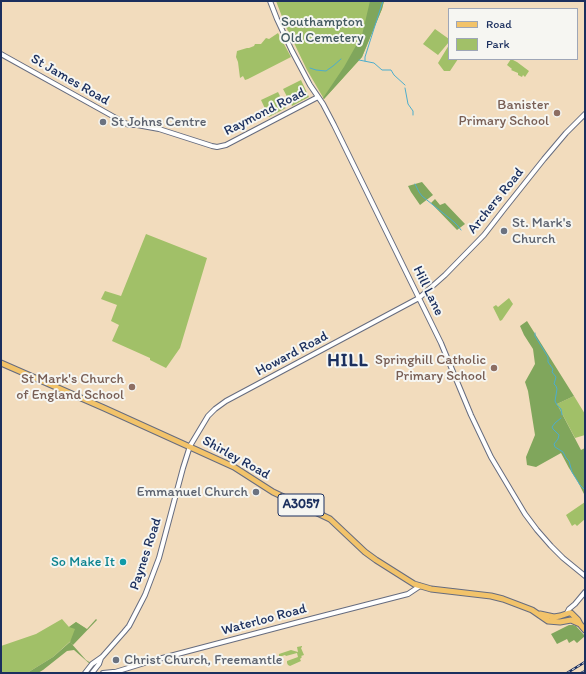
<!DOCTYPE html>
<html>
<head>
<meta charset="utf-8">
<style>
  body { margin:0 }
  #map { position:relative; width:586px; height:674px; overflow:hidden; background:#f2dcbd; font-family:Itim,sans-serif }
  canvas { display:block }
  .frame { position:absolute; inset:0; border:2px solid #1b2f5e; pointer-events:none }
  .legend { position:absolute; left:448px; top:8px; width:130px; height:52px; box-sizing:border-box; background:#f6f6f2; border:1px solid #9ea6b7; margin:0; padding:5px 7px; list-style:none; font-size:12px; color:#1b2f5e }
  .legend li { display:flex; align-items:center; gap:8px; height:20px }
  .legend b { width:20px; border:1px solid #9ea6b7 }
</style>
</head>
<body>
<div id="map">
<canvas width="586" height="674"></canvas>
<div class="frame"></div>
<ul class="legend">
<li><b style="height:5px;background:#f2c36a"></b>Road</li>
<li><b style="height:11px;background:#a1c068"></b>Park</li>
</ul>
</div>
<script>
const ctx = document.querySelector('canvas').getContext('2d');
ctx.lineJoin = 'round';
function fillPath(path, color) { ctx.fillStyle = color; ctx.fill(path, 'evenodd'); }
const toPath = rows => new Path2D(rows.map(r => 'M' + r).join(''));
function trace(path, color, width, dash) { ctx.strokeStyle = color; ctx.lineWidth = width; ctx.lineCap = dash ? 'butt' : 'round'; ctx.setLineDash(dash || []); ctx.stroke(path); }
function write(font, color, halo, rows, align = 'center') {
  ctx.font = font + ' Itim,sans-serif'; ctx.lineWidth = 4; ctx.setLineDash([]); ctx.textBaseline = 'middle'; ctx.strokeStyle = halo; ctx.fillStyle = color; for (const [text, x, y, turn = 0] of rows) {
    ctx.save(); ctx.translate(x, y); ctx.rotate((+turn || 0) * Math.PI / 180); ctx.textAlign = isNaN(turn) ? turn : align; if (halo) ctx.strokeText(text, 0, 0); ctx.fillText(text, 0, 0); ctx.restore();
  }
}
fillPath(toPath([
  [276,1,384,1,382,9,362,57,324,99,307,70,295,45,286,27],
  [435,29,449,39,449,42,438,55,423,44],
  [278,33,291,57,248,79,245,80,243,76,240,78,238,62,236,57,237,51,247,48,249,48,254,46,255,44,261,44,266,38,269,39],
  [449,45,449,59,458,59,450,71,444,71,438,63],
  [511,59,517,62,529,71,525,77,523,75,522,77,518,75,518,73,511,70,512,69,507,65],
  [301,80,309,97,292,106,283,89],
  [278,92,286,108,269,117,261,100],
  [146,234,207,258,180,348,166,368,150,360,150,358,112,341,119,325,111,321,117,305,101,299,105,291,121,296],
  [509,298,513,304,502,320,500,321,493,307,496,305,498,307],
  [574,396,585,414,585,435,575,438,557,404],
  [585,502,585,519,577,526,575,524,572,526,566,515],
  [62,619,69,627,76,622,85,628,53,657,27,673,1,673,1,646,36,634],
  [302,646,302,647,301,648,304,655,301,656,302,657,300,659,301,661,290,666,288,665,287,663,287,661,298,657,297,653,286,656,285,655,279,657,279,654,291,650,298,652,297,647]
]), '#a1c068');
fillPath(toPath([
  [370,1,384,1,382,9,362,57,324,99,323,98,344,67,362,35],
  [422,182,433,195,420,205,411,192,408,186],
  [435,199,440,205,445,203,465,224,457,230,431,203],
  [527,321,574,396,557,404,581,450,585,448,585,496,578,482,569,468,561,453,536,467,527,465,526,457,535,435,528,391,525,382,535,364,533,349,524,335,520,326],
  [96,619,97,620,73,645,70,642,75,629,69,627,76,622,87,629],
  [569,625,573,625,576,626,585,636,577,643,574,640,569,643,567,639,557,644,551,634],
  [70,642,86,660,91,663,90,664,74,650,67,651,43,670,38,673,27,673,53,657]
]), '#80a65c');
trace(toPath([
  [359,60,374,63,382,70,391,70,394,75,405,85],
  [365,61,365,57,378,16,383,1],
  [310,68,316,70,326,71,333,66,341,59],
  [405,88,408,104,413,111,413,115],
  [415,184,419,192,422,196,454,222,458,226,461,230],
  [535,333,535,336,548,357,548,362,553,369,552,372,556,377,554,384,556,386,557,389,555,401,557,405,561,409,562,415],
  [561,418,555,423,552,427,553,429,559,435,558,439,554,444,555,447,563,452,566,458,569,461,572,472,580,485,585,490]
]), '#4dadcc', 1);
const tertiary = toPath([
  [270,1,277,19,292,51,310,85,323,104,334,125,441,343,471,415,491,457,525,514,537,530,551,546,563,558,585,576],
  [1,54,125,123,129,125,137,125,159,129,212,146,217,147,226,145,318,97],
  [567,613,569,609,575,604,585,592],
  [85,673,92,664,102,657,124,632,129,626,145,595,159,558,183,468,190,446,208,416,215,409,226,401,419,298,445,275,484,235,505,208,544,159,566,133,585,114],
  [92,673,99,664,101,658],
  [103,673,113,672],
  [112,673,151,661,299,622,408,594,420,586]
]);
const primary = toPath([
  [1,363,104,408,234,467,273,492,330,519,365,552,376,560,414,584,431,589,491,596,503,599,532,610,548,621,560,622,571,620,580,624],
  [540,614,554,617,560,616,569,613,571,613,578,620,580,624,585,630]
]);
trace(tertiary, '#666c7f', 6);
trace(primary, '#666c7f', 7);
trace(tertiary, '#fff', 4);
trace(primary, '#f2c36a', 5);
const rail = toPath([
  [567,673,585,662],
  [581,673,585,671]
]);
trace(rail, '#1b2f5e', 2.5);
trace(rail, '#f6f6f2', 1, [3]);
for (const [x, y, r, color] of [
  [557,113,4,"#8d6e63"],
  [103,122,4,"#6b7280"],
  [504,231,4,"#6b7280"],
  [494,368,4,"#8d6e63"],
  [132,387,4,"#8d6e63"],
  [256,492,4,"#6b7280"],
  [123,562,4,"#0f9aa8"],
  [116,660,4,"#6b7280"]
]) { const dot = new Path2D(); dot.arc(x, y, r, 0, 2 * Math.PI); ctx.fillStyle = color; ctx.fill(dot); trace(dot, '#f6f6f2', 1.5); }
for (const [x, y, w] of [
  [301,505,46]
]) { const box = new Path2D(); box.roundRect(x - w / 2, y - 11, w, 22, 3); ctx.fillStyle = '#f6f6f2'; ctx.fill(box); trace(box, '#1b2f5e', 1); }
write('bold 13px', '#1b2f5e', null, [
  ["A3057",301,505]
]);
write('14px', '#435a61', '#f6f6f2', [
  ["Southampton",322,22],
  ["Old Cemetery",322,38]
]);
write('14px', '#1b2f5e', '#f6f6f2', [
  ["St James Road",70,80,30],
  ["Raymond Road",265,112,-27],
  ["Archers Road",496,201,-51],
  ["Hill Lane",428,291,64],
  ["Howard Road",292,354,-28],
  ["Shirley Road",236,458,29],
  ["Paynes Road",146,554,-72],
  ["Waterloo Road",264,620,-15]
]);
write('14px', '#785e54', '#f6f6f2', [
  ["Banister",549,105],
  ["Primary School",549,121],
  ["Springhill Catholic",486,360],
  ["Primary School",486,376],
  ["St Mark's Church",124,379],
  ["of England School",124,395]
], 'right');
write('14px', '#5b616d', '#f6f6f2', [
  ["St Johns Centre",111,122],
  ["St. Mark's",512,223],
  ["Church",512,239],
  ["Emmanuel Church",248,492,"right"],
  ["Christ Church, Freemantle",124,660]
], 'left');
write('14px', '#0d838f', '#f6f6f2', [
  ["So Make It",115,562]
], 'right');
ctx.letterSpacing = '1px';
write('bold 18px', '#1b2f5e', '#f6f6f2', [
  ["HILL",348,361]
]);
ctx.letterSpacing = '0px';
</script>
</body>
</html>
